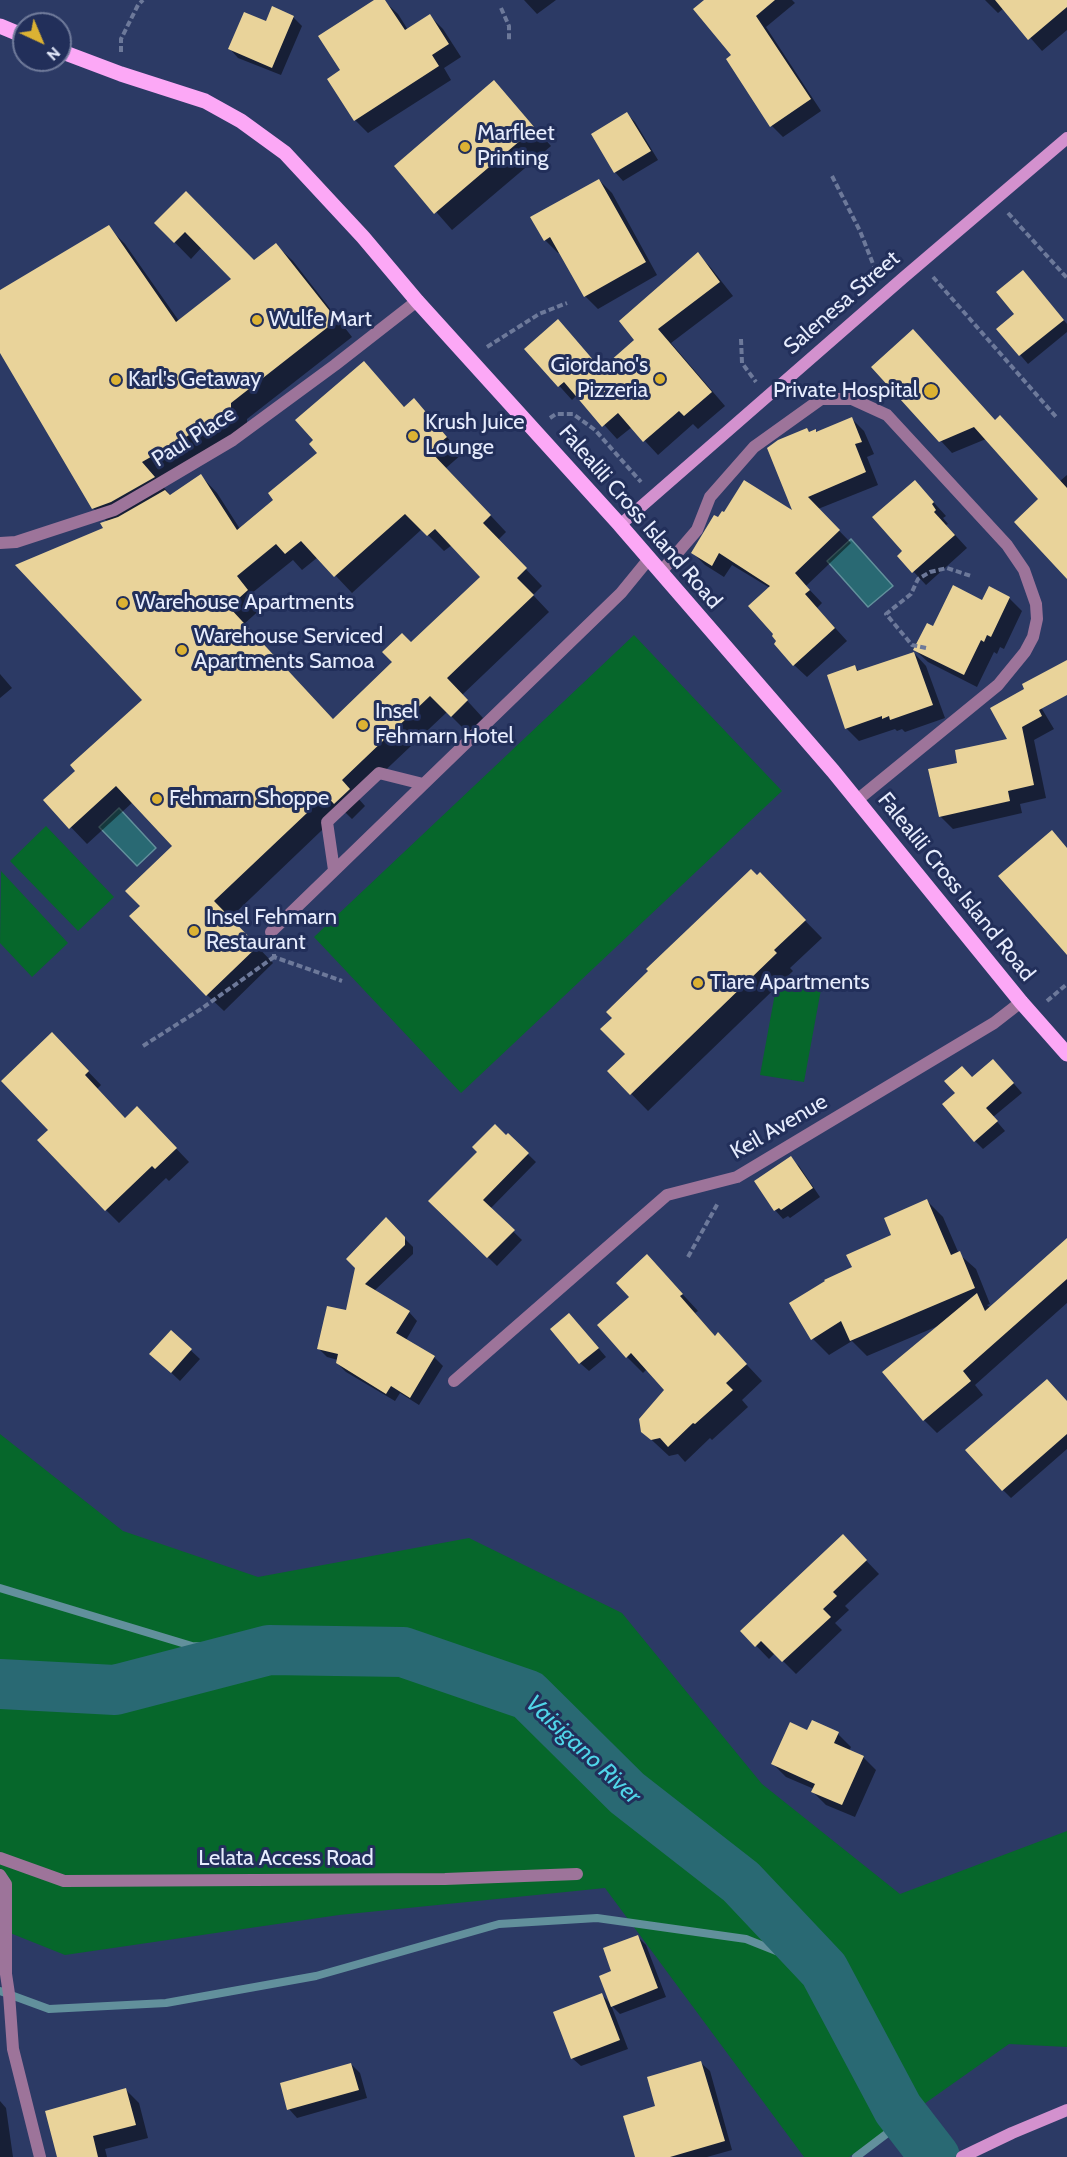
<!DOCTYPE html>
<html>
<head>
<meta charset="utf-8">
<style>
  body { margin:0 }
  #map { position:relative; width:1067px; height:2157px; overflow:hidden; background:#2c3a65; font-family:Cabin,sans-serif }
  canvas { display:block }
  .north { position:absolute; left:12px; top:12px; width:60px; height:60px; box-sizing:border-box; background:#222f5a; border:2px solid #707b9b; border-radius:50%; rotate:136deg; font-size:16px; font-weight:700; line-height:24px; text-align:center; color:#e6ecfd }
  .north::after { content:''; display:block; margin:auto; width:21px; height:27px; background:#dcb233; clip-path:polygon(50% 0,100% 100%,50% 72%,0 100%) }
</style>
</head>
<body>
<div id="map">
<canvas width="1067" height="2157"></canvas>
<div class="north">N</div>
</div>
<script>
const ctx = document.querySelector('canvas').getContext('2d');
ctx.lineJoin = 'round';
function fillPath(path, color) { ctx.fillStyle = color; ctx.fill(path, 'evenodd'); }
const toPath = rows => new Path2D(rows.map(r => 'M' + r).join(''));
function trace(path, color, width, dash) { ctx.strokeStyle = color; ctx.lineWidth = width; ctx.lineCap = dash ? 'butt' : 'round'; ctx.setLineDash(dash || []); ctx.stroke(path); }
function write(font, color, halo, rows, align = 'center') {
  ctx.font = font + ' Cabin,sans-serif'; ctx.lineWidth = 6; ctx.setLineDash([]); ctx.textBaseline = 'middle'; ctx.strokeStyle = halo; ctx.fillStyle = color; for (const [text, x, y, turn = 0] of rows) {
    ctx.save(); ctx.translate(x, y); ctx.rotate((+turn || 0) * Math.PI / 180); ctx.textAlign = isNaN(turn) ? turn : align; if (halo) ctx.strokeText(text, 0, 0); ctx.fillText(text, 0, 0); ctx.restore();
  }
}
fillPath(toPath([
  [634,635,782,791,461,1093,314,937],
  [46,826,114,897,78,931,10,861],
  [1,871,68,943,32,977,0,943],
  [778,977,822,984,804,1082,760,1075],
  [0,1434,123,1531,258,1577,469,1538,622,1613,762,1784,900,1894,1067,1831,1067,2047,1009,2044,849,2157,804,2157,605,1888,339,1915,65,1955,0,1929]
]), '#06672b');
const water = toPath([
  [851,539,893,586,868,607,827,561,851,539],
  [119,808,156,848,137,866,99,827,119,808]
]);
fillPath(water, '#296973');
trace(water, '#62909c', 1.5);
fillPath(toPath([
  [524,0,556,0,537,14],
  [706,0,792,0,795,3,766,27,821,111,783,137,772,126],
  [985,0,1067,0,1067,30,1042,51,1004,8,998,13],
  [385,2,398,14,408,30,430,16,443,29,461,57,444,68,451,80,368,133,355,120,329,80,342,71],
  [293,17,302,26,281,75,238,58,230,49,267,23],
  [494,82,551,146,452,230,396,166],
  [627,114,635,122,658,160,623,181,615,172],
  [599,180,612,193,657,275,598,309,585,296,560,252,558,253,545,240,532,218],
  [186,193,254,262,276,245,293,261,352,337,247,419,247,427,157,479,171,496,201,476,217,493,240,529,275,500,319,453,364,363,405,408,414,400,462,454,446,468,506,532,498,540,542,586,533,595,549,612,462,695,483,718,468,733,447,712,357,797,365,806,352,819,343,810,230,918,273,963,224,1011,207,995,142,906,174,846,133,802,87,844,45,800,77,771,144,700,106,529,108,522,93,508,0,350,0,291,108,227,125,244,179,321,233,279,202,247,191,259,156,223],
  [422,529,444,551,452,545,482,577,334,720,244,624,263,607,252,593,293,560,302,570,318,557,352,593],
  [698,254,711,268,733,296,671,343,725,406,698,429,693,424,658,455,632,427,617,439,577,395,572,400,526,349,602,370,636,340],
  [1031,281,1067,324,1067,332,1028,364,998,329,1016,314],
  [873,367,995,421,1060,481,1067,475,1067,577,1040,499,986,439,952,453],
  [851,418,864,431,874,454,867,457,878,485,818,509,851,543,806,586,822,603,817,608,847,641,807,677,794,665,778,641,770,588,732,565,724,577,705,565,693,553,795,514,807,429,810,433,815,430,818,433],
  [927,495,946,516,943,518,948,524,946,525,967,548,926,585,899,556,904,551],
  [1009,598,1022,611,1004,649,1000,647,997,654,994,652,977,687,928,662,915,650,934,628,983,602],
  [914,653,926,666,945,718,905,732,902,729,897,731,895,729,859,741,846,728,855,667,860,672],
  [0,674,12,688,0,698],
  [1030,696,1042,709,1054,729,1034,740,1046,798,1020,804,1022,813,953,829,940,816,959,764,1009,740],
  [776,891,822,938,790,968,793,971,648,1111,609,1071],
  [52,1034,101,1085,97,1089,126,1119,150,1121,189,1162,169,1181,166,1178,119,1223,106,1210,50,1130],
  [1001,1069,1022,1093,993,1117,1005,1131,983,1149,975,1141,957,1094,972,1079],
  [508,1135,536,1162,490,1209,522,1240,497,1266,430,1201,479,1152],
  [790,1158,799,1166,820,1197,790,1218,788,1216,783,1219,775,1210,756,1182],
  [927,1201,943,1217,959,1254,976,1269,990,1304,987,1305,991,1308,1067,1242,1067,1303,975,1385,983,1395,937,1433,924,1420,938,1326,867,1356,852,1341,829,1355,813,1339,854,1268,893,1236],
  [386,1220,413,1247,413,1254,374,1291,409,1312,417,1321,406,1340,434,1357,443,1366,419,1405,400,1393,395,1401,346,1372,337,1363,338,1360,327,1357,319,1349,347,1311],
  [663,1273,698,1311,695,1313,716,1337,734,1351,762,1381,742,1400,748,1407,712,1440,710,1438,685,1462,678,1454,669,1456,642,1431,666,1390,647,1369,643,1373,627,1357],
  [577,1323,606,1357,589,1371,580,1363],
  [171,1332,200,1359,180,1381,160,1362],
  [1067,1402,1067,1449,1011,1498,1003,1490],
  [855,1549,879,1574,845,1606,849,1610,835,1623,842,1630,796,1674,775,1653,769,1659,742,1631],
  [807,1732,838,1734,851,1747,849,1751,863,1757,876,1770,855,1817,826,1805,813,1792,814,1789,786,1777,773,1764],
  [637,1936,646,1945,666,1997,620,2014,611,2005,628,2049,581,2066,572,2058,602,1995,611,2004,613,1972],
  [701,2063,710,2071,732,2150,707,2157,636,2157,657,2107],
  [351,2064,360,2073,367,2098,297,2118,289,2109],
  [126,2090,139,2103,148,2138,105,2149,107,2157,58,2157],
  [0,2101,6,2108,13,2157,0,2157]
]), '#0007');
trace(toPath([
  [0,1588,192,1646,269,1650],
  [0,1991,49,2009,166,2003,316,1976,499,1924,597,1918,746,1939,824,1970],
  [856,2157,906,2119]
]), '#62909c', 8);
trace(toPath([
  [0,1684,115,1690,269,1650,403,1652,528,1695,627,1793,741,1882,824,1970,898,2109,935,2157]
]), '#296973', 50);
fillPath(toPath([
  [374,0,385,0,405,30,430,14,449,44,432,55,439,66,354,121,327,79,340,70,318,36],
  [704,0,775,0,756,16,811,99,770,127,726,59,731,55,693,9],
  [995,0,1067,0,1067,7,1028,40],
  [272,6,294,16,272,68,228,49,244,12,266,21],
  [494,80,535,128,434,214,394,166],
  [627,112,651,151,614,173,591,134],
  [599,179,646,262,584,297,550,237,544,241,530,217],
  [186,191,254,260,276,243,337,320,231,403,231,411,142,462,155,477,111,502,92,509,0,353,0,290,109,225,176,322,231,279,185,232,174,243,154,223],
  [698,252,720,282,658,329,712,392,684,416,679,411,643,442,618,413,602,427,564,382,558,387,524,349,558,319,601,369,634,340,619,321],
  [1023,270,1064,320,1019,356,996,329,1014,314,996,292],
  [913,329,995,420,1000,415,1067,488,1067,579,1014,522,1038,499,974,427,939,442,871,367],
  [364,361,404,407,414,398,447,437,430,451,491,515,483,523,527,568,517,578,534,595,447,678,468,700,451,717,430,696,342,780,350,789,334,804,326,795,214,901,258,946,206,996,129,916,140,906,125,891,172,846,116,786,69,829,43,800,75,771,70,765,142,700,15,565,103,528,100,523,118,517,165,490,170,495,201,474,237,530,273,500,268,493,317,453,309,444,313,440,295,420],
  [405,514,427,536,435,529,480,577,411,642,402,633,382,652,392,662,333,719,229,607,248,590,237,576,276,544,285,554,301,541,334,577],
  [852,417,862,442,855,444,866,472,808,497,840,530,795,573,810,590,805,594,835,628,793,666,774,644,776,641,772,636,773,634,748,606,770,586,719,553,712,566,691,553,714,515,718,517,722,511,724,512,744,480,792,510,767,448,778,440,807,428,809,432,816,429,816,432],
  [915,480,934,502,932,504,936,510,934,512,955,535,912,573,897,556,902,551,872,517],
  [953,585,982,600,989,586,1010,597,991,637,987,635,984,642,981,640,964,675,913,650,927,623,933,626],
  [914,652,933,705,890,720,889,716,882,719,882,716,845,729,827,675,855,665,857,671],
  [1067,660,1067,695,1039,710,1042,716,1022,727,1034,785,1008,791,1010,801,939,817,928,769,957,763,955,750,1007,739,990,708,1024,689,1022,684],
  [1052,830,1067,848,1067,955,998,876],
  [751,869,757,875,760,872,806,920,774,950,777,953,630,1095,607,1071,625,1054,600,1029,612,1018,606,1012,648,971,646,969],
  [52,1032,89,1071,85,1075,125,1118,137,1106,177,1148,155,1169,152,1166,105,1211,37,1140,48,1130,1,1081],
  [993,1059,1014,1083,986,1108,998,1121,974,1142,942,1104,955,1093,944,1081,962,1066,972,1077],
  [495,1124,506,1135,508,1133,529,1153,483,1200,515,1230,487,1258,428,1201,477,1152,472,1147],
  [791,1156,813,1188,781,1210,779,1208,774,1211,754,1181],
  [927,1199,951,1255,960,1251,975,1288,850,1341,841,1321,811,1340,789,1303,825,1281,824,1280,852,1267,846,1255,891,1235,884,1218],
  [386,1217,405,1237,405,1245,365,1284,410,1311,396,1333,435,1356,410,1398,391,1386,386,1394,336,1363,338,1354,317,1349,327,1306,346,1310,355,1268,346,1259],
  [1067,1238,1067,1279,963,1371,971,1381,923,1421,882,1372,977,1293,985,1311],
  [647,1254,683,1294,680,1296,715,1336,718,1332,747,1364,726,1383,733,1390,695,1424,693,1423,668,1447,660,1438,651,1440,641,1432,639,1419,664,1390,631,1353,626,1358,597,1325,629,1297,616,1283],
  [569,1313,599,1348,579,1364,550,1329],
  [171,1330,192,1349,171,1373,149,1354],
  [1047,1379,1067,1401,1067,1434,1002,1491,965,1450],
  [843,1534,867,1560,833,1592,837,1596,823,1609,831,1617,782,1662,761,1641,755,1647,740,1631],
  [812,1720,839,1732,834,1743,864,1756,842,1805,811,1792,815,1784,771,1764,790,1722,807,1730],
  [638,1935,658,1988,611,2007,599,1976,611,1971,603,1948],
  [602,1993,620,2040,571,2059,553,2012],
  [701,2061,725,2141,670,2157,635,2157,623,2116,655,2106,647,2077],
  [351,2063,359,2090,287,2110,280,2083],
  [126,2088,136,2125,93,2136,98,2157,57,2157,45,2111]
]), '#e9d39a');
trace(toPath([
  [501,8,509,26,509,41],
  [121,52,121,39,138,5,143,0],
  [832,176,860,231,877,274],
  [1008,213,1067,278],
  [933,277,1057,418],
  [741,339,742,363,756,382],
  [487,347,539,314,567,303],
  [550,418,556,414,573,414,595,430,641,482],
  [926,648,912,645,886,614,911,594,918,579,930,572,947,568,971,576],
  [274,954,274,957,342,981],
  [1047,1001,1067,984],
  [143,1046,201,1009,274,957],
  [688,1257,718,1203]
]), '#6d799a', 4, [6, 3]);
trace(toPath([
  [660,573,697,530,710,497,754,447,821,399,852,399,887,415,1007,545,1024,570,1036,604,1037,619,1033,637,1025,652,998,685,856,801],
  [334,870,327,822,379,773,423,784],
  [271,932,621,593,648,560]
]), '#9d749a', 12);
trace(toPath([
  [0,543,16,542,114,510,157,485,233,440,335,365,417,301],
  [454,1381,667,1195,737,1177,994,1023,1021,1002],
  [0,1858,64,1881,445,1879,577,1874],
  [0,1875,6,1884,6,1974,9,1994,13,2049,40,2157]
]), '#9d749a', 12);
trace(toPath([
  [620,525,903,278,1067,138],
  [962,2157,1012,2133,1067,2110]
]), '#d391ce', 12);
trace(toPath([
  [0,26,24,36],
  [60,51,121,74,205,101,241,121,285,153,363,237,417,301,620,525,756,682,833,771,1021,1002,1067,1054]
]), '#fca8f6', 15);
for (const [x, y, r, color] of [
  [465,147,6,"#dcb233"],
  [257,320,6,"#dcb233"],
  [660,379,6,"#dcb233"],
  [116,380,6,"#dcb233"],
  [931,391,8,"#dcb233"],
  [413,436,6,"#dcb233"],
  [123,603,6,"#dcb233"],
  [182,650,6,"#dcb233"],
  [363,725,6,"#dcb233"],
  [157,799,6,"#dcb233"],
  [194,931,6,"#dcb233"],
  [698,983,6,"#dcb233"]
]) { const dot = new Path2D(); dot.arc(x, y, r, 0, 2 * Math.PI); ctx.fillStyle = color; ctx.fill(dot); trace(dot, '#222f5a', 2); }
write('22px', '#e6ecfd', '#222f5a', [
  ["Marfleet",477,134],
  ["Printing",477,159],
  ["Wulfe Mart",269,320],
  ["Giordano's",648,366,"right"],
  ["Pizzeria",648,391,"right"],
  ["Karl's Getaway",128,380],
  ["Private Hospital",918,391,"right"],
  ["Krush Juice",425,423],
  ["Lounge",425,448],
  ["Warehouse Apartments",135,603],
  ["Warehouse Serviced",194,637],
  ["Apartments Samoa",194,662],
  ["Insel",375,712],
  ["Fehmarn Hotel",375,737],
  ["Fehmarn Shoppe",169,799],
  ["Insel Fehmarn",206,918],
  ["Restaurant",206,943],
  ["Tiare Apartments",710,983]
], 'left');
write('22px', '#e6ecfd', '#222f5a', [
  ["Salenesa Street",842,303,-41],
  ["Paul Place",194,437,-32],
  ["Falealili Cross Island Road",640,517,49],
  ["Falealili Cross Island Road",956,887,51],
  ["Keil Avenue",779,1127,-30],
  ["Lelata Access Road",286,1859]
]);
write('italic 24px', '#50d5e9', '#222f5a', [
  ["Vaisigano River",583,1750,43]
]);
</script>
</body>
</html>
